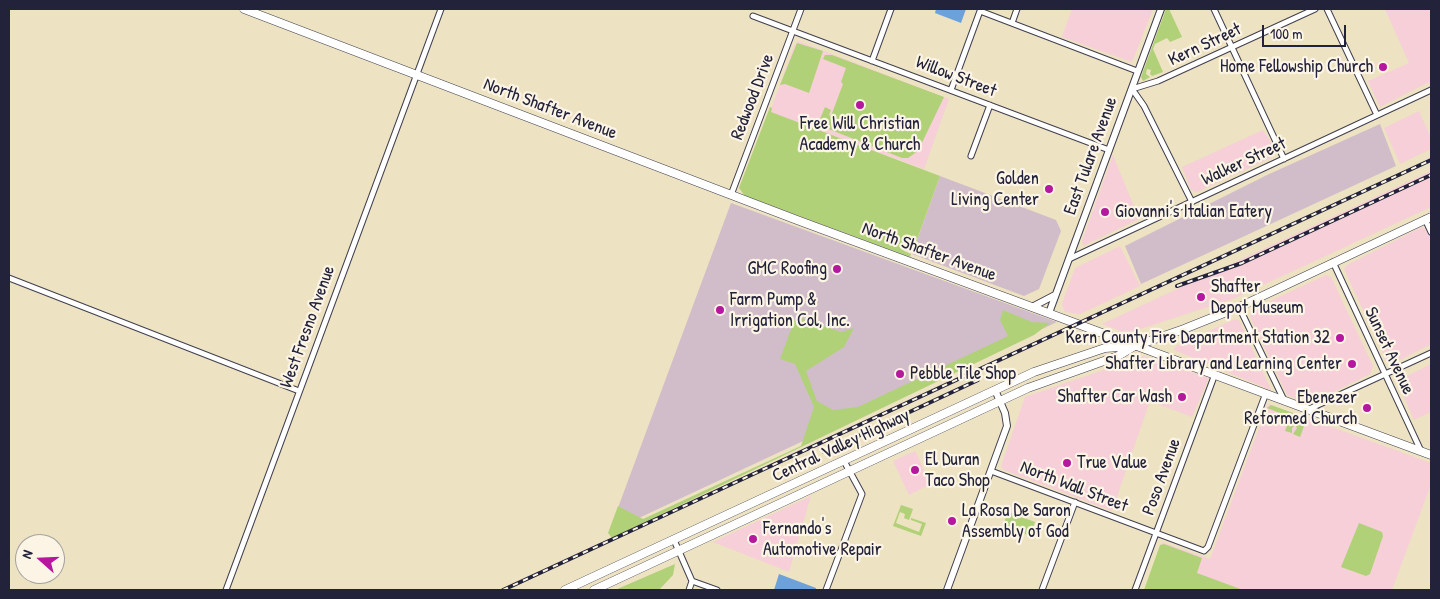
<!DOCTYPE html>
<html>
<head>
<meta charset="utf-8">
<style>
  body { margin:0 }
  #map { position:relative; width:1440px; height:599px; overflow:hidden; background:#ede2c1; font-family:"Patrick Hand",sans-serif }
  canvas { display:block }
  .frame { position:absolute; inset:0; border:10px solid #22223b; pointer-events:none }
  .north { position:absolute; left:15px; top:534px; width:50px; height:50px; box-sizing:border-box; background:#fcf5e5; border:1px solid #a5a1a1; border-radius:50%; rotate:290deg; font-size:14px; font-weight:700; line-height:20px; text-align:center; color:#22223b }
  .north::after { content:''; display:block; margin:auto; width:18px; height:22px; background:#b5179e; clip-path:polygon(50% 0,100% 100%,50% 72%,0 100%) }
  .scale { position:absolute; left:1262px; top:25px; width:84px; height:22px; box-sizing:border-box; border:2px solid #22223b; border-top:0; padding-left:6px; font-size:15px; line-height:18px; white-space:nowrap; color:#22223b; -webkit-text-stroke:4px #fcf5e5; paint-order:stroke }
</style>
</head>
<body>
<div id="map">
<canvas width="1440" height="599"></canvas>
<div class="frame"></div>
<div class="north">N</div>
<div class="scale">100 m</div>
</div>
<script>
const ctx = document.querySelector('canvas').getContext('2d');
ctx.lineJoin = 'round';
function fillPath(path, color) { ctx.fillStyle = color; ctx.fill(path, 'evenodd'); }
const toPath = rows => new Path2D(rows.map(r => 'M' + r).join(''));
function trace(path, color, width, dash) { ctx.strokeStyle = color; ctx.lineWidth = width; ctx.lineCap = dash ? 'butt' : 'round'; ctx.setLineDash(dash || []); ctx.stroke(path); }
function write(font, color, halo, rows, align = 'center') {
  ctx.font = font + ' "Patrick Hand",sans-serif'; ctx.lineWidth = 4.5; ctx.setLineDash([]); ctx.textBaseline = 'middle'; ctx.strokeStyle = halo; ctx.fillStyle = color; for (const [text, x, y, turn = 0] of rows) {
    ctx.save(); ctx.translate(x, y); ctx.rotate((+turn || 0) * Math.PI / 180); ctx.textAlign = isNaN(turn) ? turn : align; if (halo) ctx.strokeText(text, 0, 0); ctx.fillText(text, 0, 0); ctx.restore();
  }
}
fillPath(toPath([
  [1072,9,1153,9,1132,62,1062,37],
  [1385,9,1431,9,1431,81,1380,107,1368,81,1409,63],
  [798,41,949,99,924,169,770,112,794,46],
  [1419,111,1431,138,1431,149,1400,164,1384,128],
  [1263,130,1274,147,1273,157,1197,192,1191,190,1182,167],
  [1113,155,1139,219,1083,246,1082,241],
  [1431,171,1431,207,1233,299,1134,331,1121,331,1102,324],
  [1422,227,1426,229,1431,241,1431,344,1392,364,1387,362,1344,269,1347,265],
  [1120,246,1140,286,1080,314,1065,312,1062,304,1075,268],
  [1326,275,1331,277,1373,366,1370,374,1309,404,1287,395,1250,317,1251,310],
  [1235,319,1239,320,1271,390,1174,350,1176,346],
  [1144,356,1209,378,1192,417,1150,401,1112,511,1004,470,1001,466,1025,397],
  [1431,364,1431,412,1414,420,1397,381],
  [1268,404,1431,463,1431,484,1392,590,1145,590,1162,542,1210,559],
  [915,451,931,484,909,495,893,461],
  [811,496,789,572,713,542]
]), '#f6cfd8');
fillPath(toPath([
  [1380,124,1396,166,1141,284,1125,246,1267,175],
  [940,176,1056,220,1061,231,1039,289,1024,296,912,254],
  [731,203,1057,322,609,532]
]), '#d1bdca');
fillPath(toPath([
  [1166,9,1169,9,1182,37,1170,42,1167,38,1155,44,1153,49,1163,72,1152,76,1150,74,1151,70,1147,69,1146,74,1150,77,1143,81,1141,77],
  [797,43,823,51,809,93,785,84,780,85],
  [825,55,832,55,944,97,918,151,908,158,902,158,826,128,828,122,820,119,825,107,831,110,829,115,831,116,843,84,841,82,846,68,823,59],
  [770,107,772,108,771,112,940,176,914,248,906,245,904,251,911,254,910,257,745,196,739,188],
  [1003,310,1032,322,1050,323,1034,335,612,538,608,533,618,506,643,519,801,446,814,407,795,364,780,359,796,316,841,332,854,328,844,347,806,371,817,401,833,410,858,407,1008,336,1000,320],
  [1271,405,1307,418,1300,437,1293,434,1297,428,1295,425,1292,428,1292,433,1285,431,1290,417,1267,408],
  [901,505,913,509,909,520,904,518,905,514,900,512,896,523,919,532,922,524,911,520,911,518,926,523,921,536,893,526],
  [1008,512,1035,522,1030,536,1003,525],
  [1359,523,1382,532,1383,536,1370,574,1366,576,1341,567],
  [1164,544,1202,558,1197,573,1243,590,1144,590,1160,545],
  [675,564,673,575,659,590,615,590]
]), '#b1d178');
fillPath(toPath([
  [936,9,966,9,961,23,935,13],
  [779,574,816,588,816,590,774,590]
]), '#6ca2d9');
const minor = toPath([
  [1214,9,1284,159],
  [1327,9,1377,115],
  [753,16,1109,150],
  [1012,23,1017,9],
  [872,61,891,9],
  [951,90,980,11,1137,71],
  [971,156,990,105],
  [731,195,801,9],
  [1192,202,1144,106,1132,89,1158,81,1315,9],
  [1425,219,1431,232],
  [1069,259,1431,90],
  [1333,262,1421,451],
  [9,278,299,391],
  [1239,307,1284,400],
  [1309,409,1431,353],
  [991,471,1204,551,1208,547,1266,393],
  [674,540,692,581,689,590],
  [692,581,717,590],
  [226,590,441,9],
  [826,590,862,494,844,461],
  [1042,590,1075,502],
  [1135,590,1215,374]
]);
const tertiary = toPath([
  [1032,307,1055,295],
  [1049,313,1161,9],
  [947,590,1007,426,1005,413,995,390]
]);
const secondary = toPath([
  [244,9,797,220,1431,455]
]);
const primary = toPath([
  [565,590,1034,372,1105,348,1135,346,1184,329,1239,307,1431,217],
  [594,590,1028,388,1118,356,1133,347]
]);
trace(minor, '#403f4f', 7);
trace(tertiary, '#403f4f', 8);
trace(secondary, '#403f4f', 9);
trace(primary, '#403f4f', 9);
trace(minor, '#fff', 5);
trace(tertiary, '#fff', 6);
trace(secondary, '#fff', 8);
trace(primary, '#fff', 8);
const rail = toPath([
  [1177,286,1242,263,1431,175],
  [824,452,978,380],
  [503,590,1431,160]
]);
trace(rail, '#22223b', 4);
trace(rail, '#fcf5e5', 2, [5.5]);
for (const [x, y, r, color] of [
  [1383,67,5,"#b5179e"],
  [860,105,5,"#b5179e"],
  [1049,189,5,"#b5179e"],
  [1105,212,5,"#b5179e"],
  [837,269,5,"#b5179e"],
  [1201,297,5,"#b5179e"],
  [720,310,5,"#b5179e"],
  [1340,338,5,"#b5179e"],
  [1352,364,5,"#b5179e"],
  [900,374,5,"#b5179e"],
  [1182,397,5,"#b5179e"],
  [1367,408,5,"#b5179e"],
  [1067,463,5,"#b5179e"],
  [915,470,5,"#b5179e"],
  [952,521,5,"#b5179e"],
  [753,539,5,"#b5179e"]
]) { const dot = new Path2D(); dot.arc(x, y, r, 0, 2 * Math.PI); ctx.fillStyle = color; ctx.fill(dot); trace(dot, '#fcf5e5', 2); }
write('18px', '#22223b', '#fcf5e5', [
  ["Kern Street",1205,45,-25],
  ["Willow Street",956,77,21],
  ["Redwood Drive",753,97,-69],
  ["North Shafter Avenue",550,109,21],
  ["East Tulare Avenue",1091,156,-70],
  ["Walker Street",1244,162,-25],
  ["North Shafter Avenue",929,252,20],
  ["West Fresno Avenue",308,327,-70],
  ["Sunset Avenue",1389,351,65],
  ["Central Valley Highway",841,446,-25],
  ["Poso Avenue",1162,477,-70],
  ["North Wall Street",1074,487,21]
]);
write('18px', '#22223b', '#fcf5e5', [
  ["Home Fellowship Church",1373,67,"right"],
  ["Free Will Christian",860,124,"center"],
  ["Academy & Church",860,145,"center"],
  ["Golden",1039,179,"right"],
  ["Living Center",1039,200,"right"],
  ["Giovanni's Italian Eatery",1115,212],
  ["GMC Roofing",827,269,"right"],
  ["Shafter",1211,287],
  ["Depot Museum",1211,308],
  ["Farm Pump &",730,300],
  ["Irrigation Col, Inc.",730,321],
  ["Kern County Fire Department Station 32",1330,338,"right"],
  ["Shafter Library and Learning Center",1342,364,"right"],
  ["Pebble Tile Shop",910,374],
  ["Shafter Car Wash",1172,397,"right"],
  ["Ebenezer",1357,398,"right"],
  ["Reformed Church",1357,419,"right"],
  ["El Duran",925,460],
  ["Taco Shop",925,481],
  ["True Value",1077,463],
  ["La Rosa De Saron",962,511],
  ["Assembly of God",962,532],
  ["Fernando's",763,529],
  ["Automotive Repair",763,550]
], 'left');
</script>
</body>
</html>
